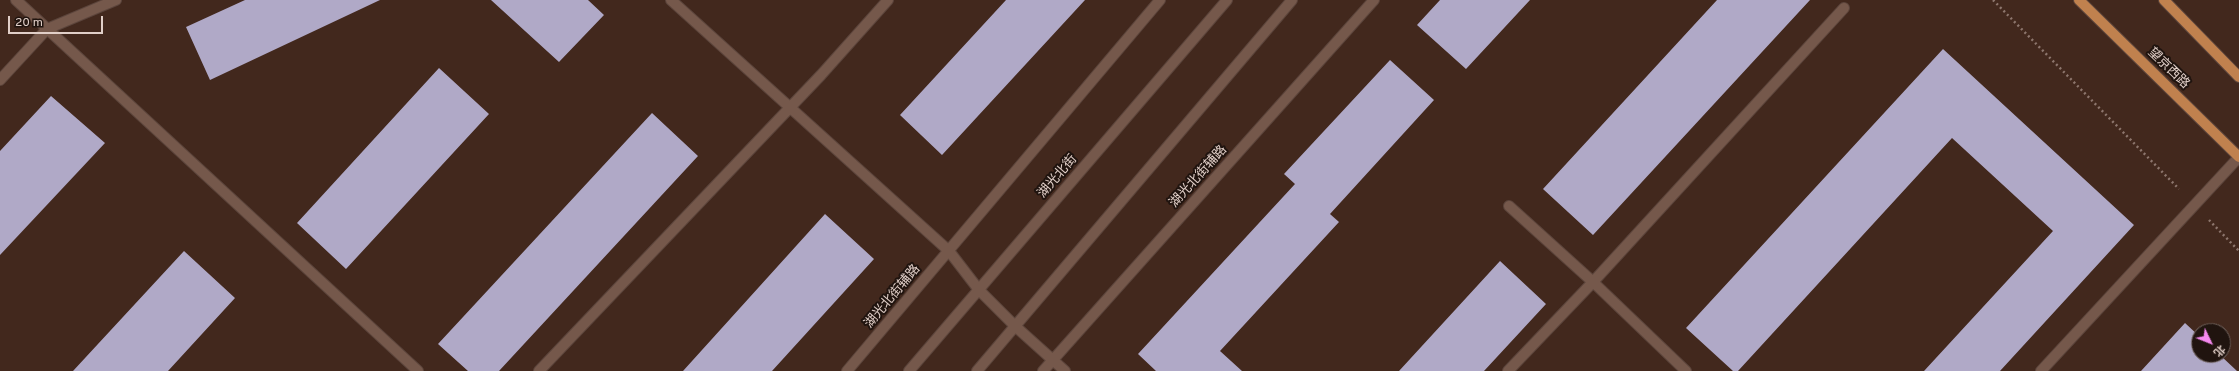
<!DOCTYPE html>
<html>
<head>
<meta charset="utf-8">
<style>
  body { margin:0 }
  #map { position:relative; width:2239px; height:371px; overflow:hidden; background:#42281d; font-family:Overpass,"Noto Sans SC",sans-serif }
  canvas { display:block }
  .north { position:absolute; left:2191px; top:323px; width:40px; height:40px; box-sizing:border-box; background:#20140f; border:1px solid #6d5f59; border-radius:50%; rotate:133deg; font-size:11px; font-weight:700; line-height:16px; text-align:center; color:#e1cfc8 }
  .north::after { content:''; display:block; margin:auto; width:14px; height:18px; background:#f589ef; clip-path:polygon(50% 0,100% 100%,50% 72%,0 100%) }
  .scale { position:absolute; left:8px; top:16px; width:95px; height:18px; box-sizing:border-box; border:2px solid #e1cfc8; border-top:0; padding-left:5px; font-size:12px; line-height:14px; white-space:nowrap; color:#e1cfc8; -webkit-text-stroke:3px #20140f; paint-order:stroke }
</style>
</head>
<body>
<div id="map">
<canvas width="2239" height="371"></canvas>
<div class="north">北</div>
<div class="scale">20 m</div>
</div>
<script>
const ctx = document.querySelector('canvas').getContext('2d');
ctx.lineJoin = 'round';
function fillPath(path, color) { ctx.fillStyle = color; ctx.fill(path, 'evenodd'); }
const toPath = rows => new Path2D(rows.map(r => 'M' + r).join(''));
function trace(path, color, width, dash) { ctx.strokeStyle = color; ctx.lineWidth = width; ctx.lineCap = dash ? 'butt' : 'round'; ctx.setLineDash(dash || []); ctx.stroke(path); }
function write(font, color, halo, rows, align = 'center') {
  ctx.font = font + ' Overpass,"Noto Sans SC",sans-serif'; ctx.lineWidth = 4; ctx.setLineDash([]); ctx.textBaseline = 'middle'; ctx.strokeStyle = halo; ctx.fillStyle = color; for (const [text, x, y, turn = 0] of rows) {
    ctx.save(); ctx.translate(x, y); ctx.rotate((+turn || 0) * Math.PI / 180); ctx.textAlign = isNaN(turn) ? turn : align; if (halo) ctx.strokeText(text, 0, 0); ctx.fillText(text, 0, 0); ctx.restore();
  }
}
fillPath(toPath([
  [245,0,380,0,210,80,186,27],
  [491,0,588,0,604,15,559,62],
  [1006,0,1085,0,942,155,900,115],
  [1440,0,1530,0,1466,69,1417,25],
  [1717,0,1810,0,1593,235,1543,189],
  [1943,49,2134,225,2000,371,1924,371,2053,231,1952,138,1738,371,1733,371,1686,328],
  [1390,60,1434,100,1330,214,1339,222,1220,351,1242,371,1156,371,1138,354,1295,184,1284,174],
  [439,68,489,114,346,269,297,223],
  [51,96,105,143,0,255,0,151],
  [652,113,698,156,499,371,468,371,438,344],
  [825,214,874,259,772,371,683,371],
  [184,251,235,298,168,371,73,371],
  [1500,261,1546,304,1484,371,1399,371],
  [2185,323,2199,336,2199,355,2220,355,2237,371,2141,371]
]), '#b0a9c7');
const minor = toPath([
  [16,0,418,371],
  [671,0,949,251,979,290,1015,326,1065,371],
  [0,80,47,29,116,0],
  [1509,206,1593,282,1686,371],
  [539,371,821,75,888,0],
  [847,371,1160,0],
  [909,371,1227,0],
  [977,371,1292,0],
  [1043,371,1374,0],
  [1508,371,1593,282,1844,8],
  [2041,371,2239,157]
]);
const major = toPath([
  [2079,0,2239,157],
  [2164,0,2239,77]
]);
trace(minor, '#5c453c', 12);
trace(major, '#5c453c', 12);
trace(toPath([
  [1993,0,2179,189],
  [2209,220,2239,251]
]), '#8d766d', 2.5, [2, 3]);
trace(minor, '#75584b', 10);
trace(major, '#c0814e', 10);
write('13px', '#e1cfc8', '#20140f', [
  ["望京西路",2168,69,44],
  ["湖光北街",1058,177,-49],
  ["湖光北街辅路",1199,177,-48],
  ["湖光北街辅路",893,297,-50]
]);
</script>
</body>
</html>
